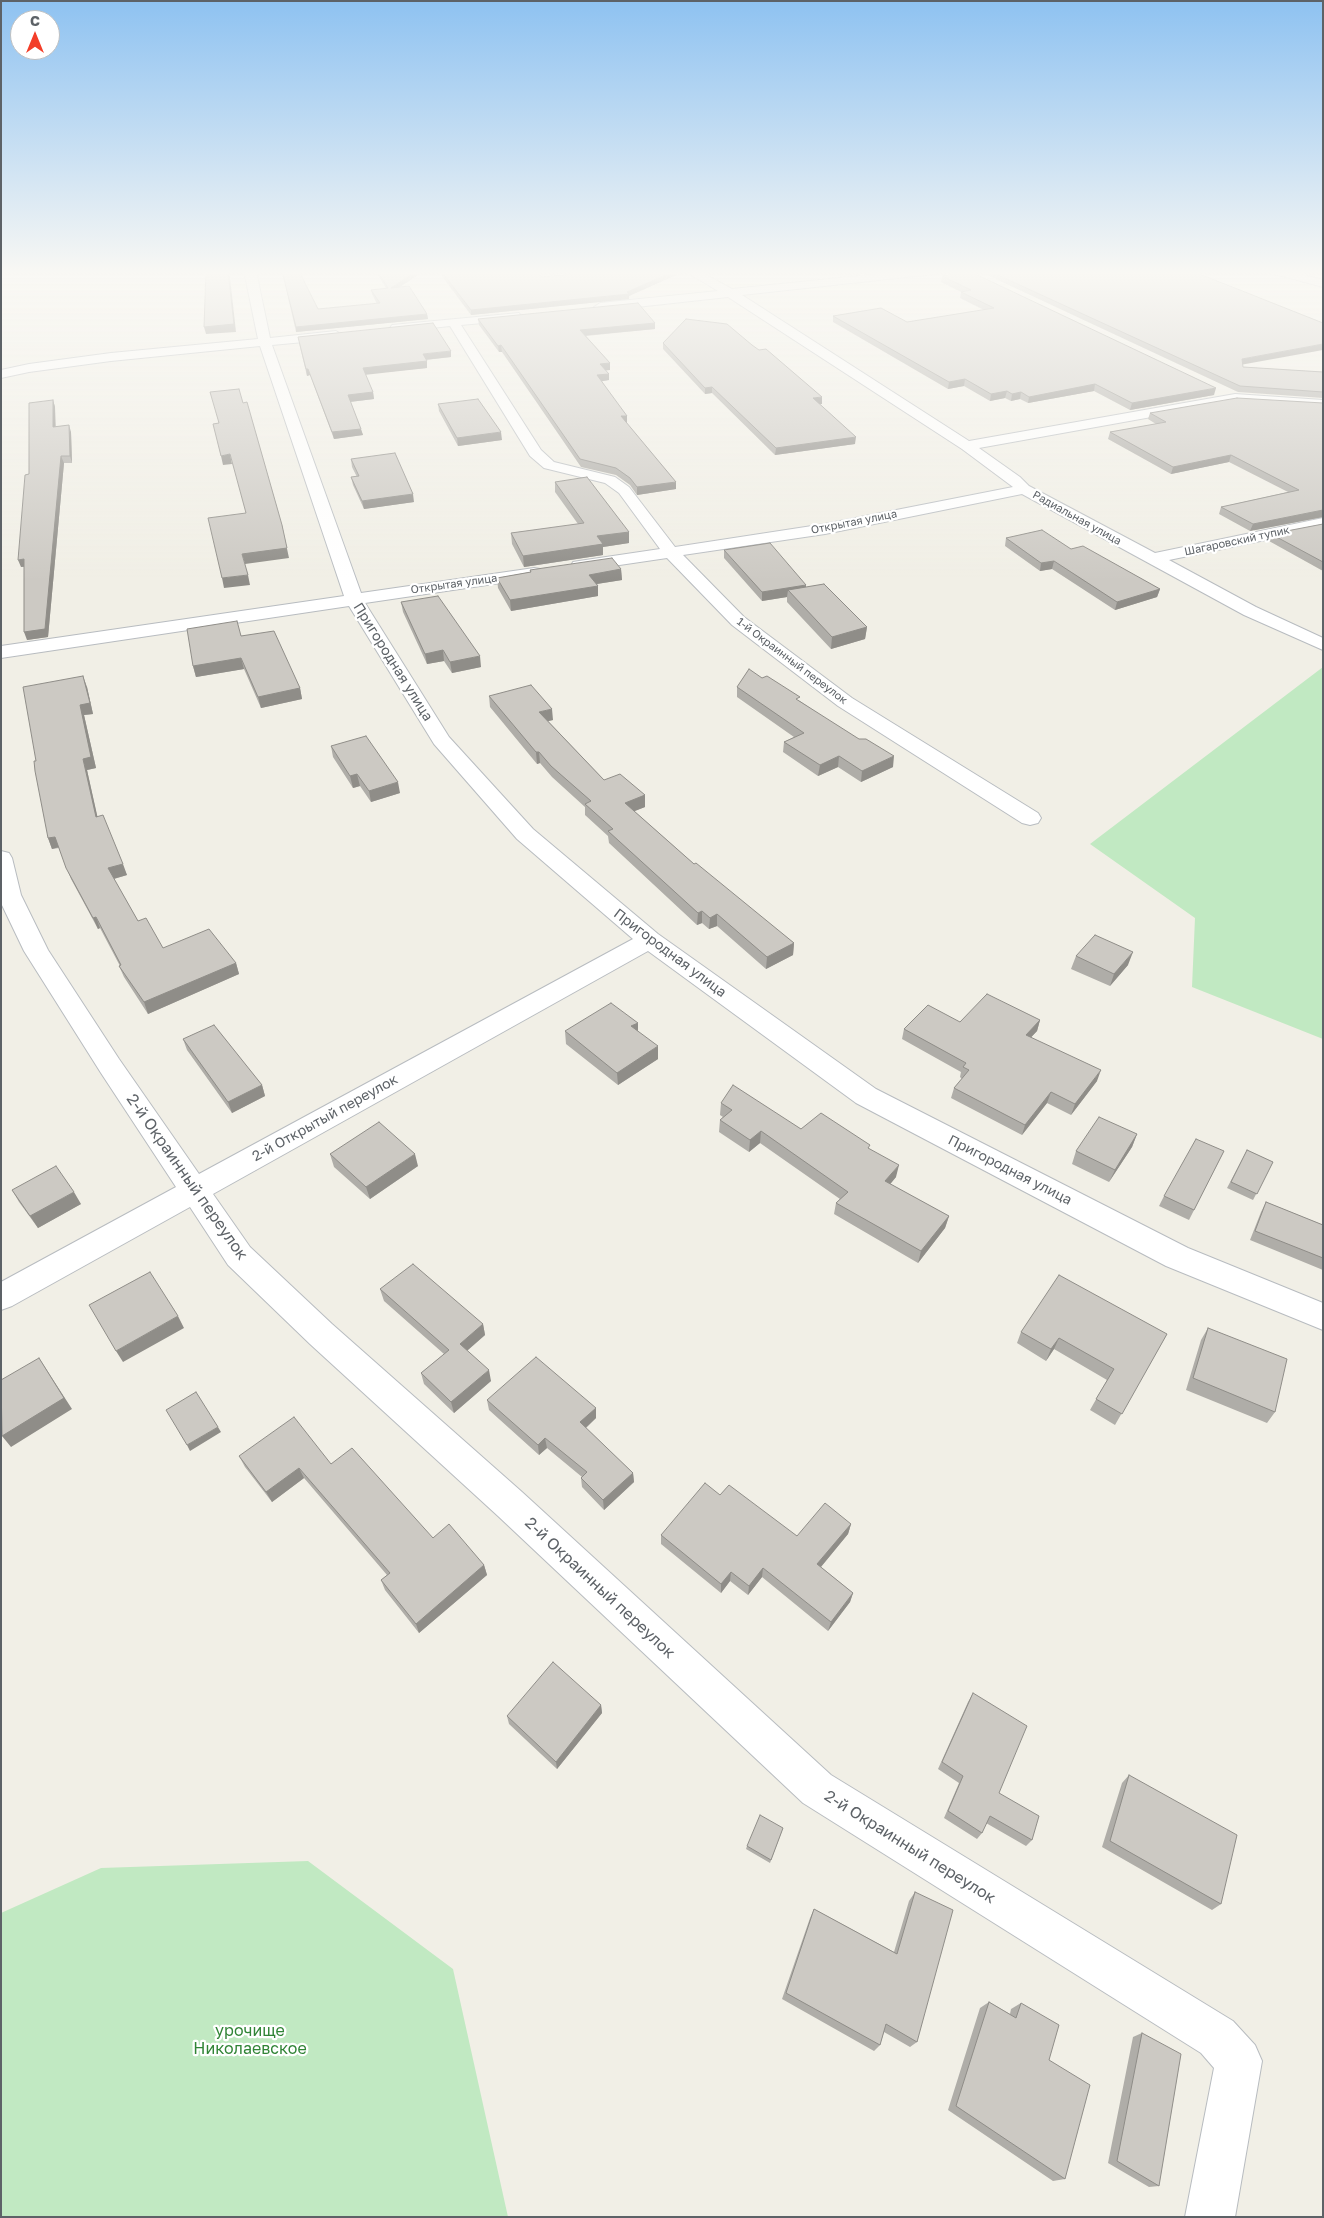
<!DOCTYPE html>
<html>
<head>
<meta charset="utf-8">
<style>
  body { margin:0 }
  #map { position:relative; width:1324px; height:2218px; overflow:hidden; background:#f1efe6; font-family:"Golos Text",sans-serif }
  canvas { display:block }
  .frame { position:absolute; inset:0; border:2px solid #5d6267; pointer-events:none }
  .north { position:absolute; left:10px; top:10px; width:50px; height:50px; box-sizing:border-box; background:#fff; border:1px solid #bec0c2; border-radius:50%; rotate:0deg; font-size:14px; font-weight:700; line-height:20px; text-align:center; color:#5d6267 }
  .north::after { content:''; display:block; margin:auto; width:18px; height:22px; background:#f33e29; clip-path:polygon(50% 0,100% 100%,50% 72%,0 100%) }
</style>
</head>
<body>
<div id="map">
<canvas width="1324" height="2218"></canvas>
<div class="frame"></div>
<div class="north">С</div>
</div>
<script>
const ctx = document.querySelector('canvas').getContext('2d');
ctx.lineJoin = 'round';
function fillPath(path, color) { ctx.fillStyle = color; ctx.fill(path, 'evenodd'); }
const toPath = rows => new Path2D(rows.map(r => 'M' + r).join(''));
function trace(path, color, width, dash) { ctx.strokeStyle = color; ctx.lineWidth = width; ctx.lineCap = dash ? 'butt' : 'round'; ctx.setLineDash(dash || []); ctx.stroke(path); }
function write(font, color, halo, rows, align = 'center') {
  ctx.font = font + ' "Golos Text",sans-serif'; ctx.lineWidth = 4.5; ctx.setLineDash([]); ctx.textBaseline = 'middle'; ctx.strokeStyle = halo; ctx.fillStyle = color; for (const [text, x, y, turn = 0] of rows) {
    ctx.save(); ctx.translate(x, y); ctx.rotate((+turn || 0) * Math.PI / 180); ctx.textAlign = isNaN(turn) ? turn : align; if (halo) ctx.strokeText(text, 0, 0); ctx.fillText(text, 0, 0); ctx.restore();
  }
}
fillPath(toPath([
  [1323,667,1323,1039,1192,987,1195,918,1090,844],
  [308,1861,453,1969,508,2217,1,2217,1,1913,101,1868]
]), '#c1e9c2');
const minor = toPath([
  [244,271,256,271,270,338,336,331,342,335,336,339,272,345,361,593,534,568,540,569,542,573,540,577,534,578,365,603,449,737,533,829,658,934,876,1089,1188,1248,1323,1303,1323,1330,1166,1266,856,1103,648,951,213,1194,250,1247,332,1324,522,1492,831,1775,1233,2021,1255,2045,1262,2061,1235,2217,1185,2217,1214,2068,1201,2053,803,1803,498,1516,310,1344,228,1265,190,1207,12,1306,1,1310,1,1282,176,1187,101,1073,24,951,1,903,1,851,9,853,12,858,21,895,48,950,119,1059,199,1174,633,939,517,839,434,744,349,606,1,658,1,646,344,596,260,346,111,361,29,372,1,378,1,370,29,364,111,353,258,339,244,271],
  [687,271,699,271,732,289,907,271,939,271,934,274,742,295,969,441,1235,394,1323,400,1323,408,1235,402,979,448,1020,477,1029,486,1155,553,1323,518,1323,528,1169,560,1256,607,1323,638,1323,650,1244,615,1022,494,825,534,683,555,744,617,852,698,1038,813,1041,818,1038,823,1030,825,1022,823,838,706,732,625,667,558,579,571,573,570,571,566,573,562,579,561,660,549,619,493,605,483,544,468,530,456,450,326,396,332,392,331,390,328,392,325,519,313,521,316,515,320,461,325,541,450,554,462,615,477,629,487,675,547,825,524,1013,487,962,449,728,297,600,311,594,307,600,303,718,291,688,273,687,271],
  [1269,271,1286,271,1323,280,1323,287,1271,273,1269,271]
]);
trace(minor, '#b8bcc0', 2);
fillPath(minor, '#fff');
fillPath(toPath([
  [282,271,318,309,377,304,372,294,371,290,386,288,375,271,424,271,400,287,427,314,428,319,296,332],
  [438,271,536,271,542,277,603,271,685,271,629,296,629,299,471,315],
  [985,271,1217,271,1199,273,1242,365,1243,367,1323,372,1323,398,1238,392,985,274],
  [942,276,1214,395,1130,410,1094,391,1028,403,1020,399,1011,401,1005,398,990,401,964,386,948,389,833,322,833,316,907,322,984,310,960,298,961,292,941,282],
  [478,319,655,323,655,329,586,336,610,363,610,370,606,370,609,380,602,381,626,423,676,489,637,495,630,485,616,475,581,467,502,352,499,352,479,325],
  [299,343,451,357,426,360,427,368,365,374,373,392,374,399,350,402,363,435,334,439,310,375,307,376],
  [663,343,752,345,822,404,819,404,855,444,775,455,712,393,705,394,663,349],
  [53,400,55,407,55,427,71,432,72,463,64,463,48,637,27,640,24,567,21,567,29,474],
  [1323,403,1323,517,1250,531,1219,514,1221,507,1288,492,1229,462,1171,474,1108,439,1110,432,1156,424,1148,419,1150,413],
  [438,404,502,440,458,446,439,411],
  [351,459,414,502,364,509,353,485,351,477,357,477,352,467],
  [555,482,629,532,629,543,603,547,603,555,524,567,512,544,511,533,578,524,555,492],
  [1323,524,1323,571,1269,541,1271,534],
  [1006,538,1071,549,1160,589,1157,597,1115,610,1052,569,1040,571,1005,546],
  [724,550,806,587,867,627,865,639,831,649,787,602,787,597,762,601,724,558],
  [621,569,622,580,597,584,598,586,598,596,511,611,498,588,497,578,530,572,530,570],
  [401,602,481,667,452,673,444,661,427,664,403,612],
  [241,636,300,688,302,699,261,708,244,669,196,677,193,666],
  [87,687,93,714,84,715,96,768,87,770,97,816,127,875,114,879,138,921,163,948,236,963,239,974,148,1014,124,977,119,966,120,966,100,928,98,929,71,879,59,848,52,849,48,838],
  [737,687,800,701,893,767,861,782,838,767,818,776,783,752,784,742,794,737,737,697],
  [489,696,553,720,548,721,604,780,645,795,645,807,634,811,694,864,794,943,793,955,766,969,717,926,709,929,702,923,697,925,609,843,608,836,585,815,585,807,552,777,540,763,537,764,490,707],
  [331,746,400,793,371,802,360,786,353,788,333,757],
  [1076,956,1128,965,1110,986,1071,969],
  [1040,1020,1037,1031,1031,1037,1097,1081,1071,1115,1047,1103,1022,1135,951,1098,954,1088,962,1079,960,1077,961,1072,902,1039,904,1029,960,1022],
  [638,1023,638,1031,658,1059,618,1085,566,1044,565,1031],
  [183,1039,262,1085,265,1096,232,1113,187,1050],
  [721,1103,801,1129,870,1149,896,1177,890,1184,949,1216,945,1228,918,1263,834,1214,836,1203,840,1199,760,1143,749,1152,719,1132,720,1120,723,1117,720,1115],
  [1137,1134,1132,1147,1109,1182,1072,1164,1076,1151],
  [1247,1150,1273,1162,1253,1200,1227,1188],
  [1224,1151,1189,1220,1159,1206,1164,1196],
  [330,1154,418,1166,370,1199,334,1167],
  [12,1190,81,1204,38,1228,19,1202],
  [1266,1202,1323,1225,1323,1270,1250,1240,1261,1212],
  [380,1289,483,1324,485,1335,467,1351,491,1381,454,1413,424,1384,421,1373,444,1354,384,1301],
  [1208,1328,1275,1412,1267,1423,1186,1390,1201,1340],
  [1021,1332,1167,1334,1115,1425,1090,1410,1107,1380,1054,1349,1046,1361,1017,1343],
  [487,1400,596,1408,596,1418,586,1428,633,1473,634,1482,604,1510,582,1487,581,1478,582,1477,547,1448,539,1455,489,1410],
  [239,1456,331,1464,433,1538,484,1565,487,1575,419,1633,385,1590,381,1580,387,1575,304,1478,272,1502,245,1467],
  [720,1495,797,1536,851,1524,848,1534,821,1567,853,1593,850,1602,828,1631,762,1577,748,1595,730,1581,721,1593,661,1544,661,1535],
  [973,1693,999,1793,1032,1840,1026,1846,986,1823,982,1833,977,1839,944,1818,959,1783,938,1769,968,1702],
  [601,1705,602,1713,557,1769,509,1724,507,1716],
  [1129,1775,1221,1904,1212,1910,1102,1847,1122,1783],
  [782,1831,770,1863,746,1849,747,1846],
  [915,1892,917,2042,910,2047,884,2032,880,2045,874,2051,782,1999,810,1918,814,1909,894,1952,909,1901],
  [989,2002,1010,2014,1011,2009,1021,2003,1049,2060,1065,2179,1053,2181,948,2110,980,2008],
  [1142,2033,1159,2186,1149,2187,1108,2163,1133,2037]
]), '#afada8');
fillPath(toPath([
  [228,271,230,277,236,332,206,334,204,327],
  [417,271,424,271,392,292,391,288],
  [675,271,685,271,629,296,629,299,471,315,471,310,627,292],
  [1190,271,1217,271,1188,275],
  [427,314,428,319,296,332,296,327],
  [655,323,655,329,580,336,580,330],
  [1323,344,1323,350,1240,365,1242,359],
  [501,345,502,352,499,352,498,346],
  [451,351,451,357,423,360,423,354],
  [427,361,427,368,364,375,363,368],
  [610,363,610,370,601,371,600,364],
  [306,369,308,369,310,375,307,376],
  [609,374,609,380,597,382,597,375],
  [965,379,964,386,948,389,949,382],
  [1095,384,1094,391,1028,403,1029,397],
  [712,387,712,393,705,394,705,388],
  [1216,388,1214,395,1130,410,1132,403],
  [1007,391,1005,398,990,401,991,394],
  [373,392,374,399,349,402,348,395],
  [1021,392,1020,399,1011,401,1012,394],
  [822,397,822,404,812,405,813,398],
  [53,400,55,407,56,434,53,427],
  [621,416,627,416,627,423,621,423],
  [69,425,71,432,72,463,70,456],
  [361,429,363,435,334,439,332,432],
  [501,432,502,440,458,446,457,438],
  [856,437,855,444,775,455,776,448],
  [230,454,232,464,223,465,221,456],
  [1231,455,1229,462,1171,474,1173,467],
  [61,456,64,463,48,637,27,640,24,632],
  [676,482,676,489,637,495,637,487],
  [413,494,414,502,364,509,362,501],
  [1323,510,1323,517,1250,531,1253,524],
  [282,525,289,558,245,564,242,554],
  [629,532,629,543,603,547,603,555,524,567,523,556,597,536],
  [24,559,27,566,21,567,18,560],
  [1054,561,1052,569,1040,571,1041,563],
  [621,569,622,580,590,585,589,575],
  [248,575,250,585,224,588,222,578],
  [806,585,806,594,788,590,787,597,762,601,762,592],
  [598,586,598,596,511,611,510,600],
  [1160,589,1157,597,1115,610,1117,602],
  [867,627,865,639,831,649,832,637],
  [443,650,444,661,427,664,425,654],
  [480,656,481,667,452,673,450,662],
  [241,658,244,669,196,677,193,666],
  [83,676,87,687,93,714,84,715,96,768,87,770,100,828,96,817,83,759,80,705],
  [300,688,302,699,261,708,258,697],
  [552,709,553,720,540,723,539,712],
  [536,752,539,752,540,763,537,764],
  [839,756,838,767,818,776,820,765],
  [894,756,893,767,861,782,862,771],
  [357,774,360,786,353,788,350,776],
  [398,782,400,793,371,802,369,791],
  [645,795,645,807,625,815,625,803],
  [55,837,59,847,52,849,48,838],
  [123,864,127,875,113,879,108,868],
  [702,911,702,923,697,925,698,913],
  [717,914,717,926,709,929,710,918],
  [96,917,100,928,98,929,93,918],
  [794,943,793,955,766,969,767,957],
  [1133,952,1128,965,1110,986,1114,974],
  [236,963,239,974,148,1014,144,1002],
  [1040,1020,1037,1031,1023,1046,1026,1035],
  [638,1023,638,1035,631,1026],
  [658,1046,658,1059,618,1085,617,1073],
  [1101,1070,1097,1081,1071,1115,1075,1104],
  [262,1085,265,1096,232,1113,228,1102],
  [1051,1092,1047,1103,1022,1135,1025,1125],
  [761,1131,760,1143,749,1152,750,1140],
  [1137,1134,1132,1147,1109,1182,1115,1170],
  [415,1154,418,1166,370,1199,366,1187],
  [899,1165,896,1177,883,1193,885,1181],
  [74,1192,81,1204,38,1228,30,1216],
  [949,1216,945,1228,918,1263,921,1251],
  [178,1316,184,1328,123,1362,116,1351],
  [483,1324,485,1335,462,1355,460,1344],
  [1059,1338,1054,1349,1046,1361,1051,1349],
  [39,1358,72,1409,11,1447,2,1436],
  [489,1370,491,1381,454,1413,451,1402],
  [596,1408,596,1418,581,1432,580,1422],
  [218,1427,221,1432,190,1451,187,1445],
  [545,1438,547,1448,539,1455,538,1445],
  [299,1468,304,1478,272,1502,266,1492],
  [633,1473,634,1482,604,1510,603,1500],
  [851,1524,848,1534,815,1574,817,1564],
  [484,1565,487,1575,419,1633,416,1624],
  [763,1568,762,1577,748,1595,749,1586],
  [731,1572,730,1581,721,1593,721,1584],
  [853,1593,850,1602,828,1631,831,1622],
  [601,1705,602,1713,557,1769,556,1762]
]), '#8f8d88');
const building = toPath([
  [206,271,228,271,234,324,204,327,206,271],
  [282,271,299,271,318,309,380,303,371,290,388,288,377,271,417,271,391,288,409,286,427,314,296,327,282,271],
  [441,271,536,271,542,277,603,271,675,271,627,292,629,294,471,310,441,271],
  [969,271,1216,388,1132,403,1095,384,1029,397,1021,392,1012,394,1007,391,991,394,965,379,949,382,833,316,881,308,907,322,994,308,961,292,971,290,942,276,969,271],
  [989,271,1192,271,1323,323,1323,344,1242,359,1243,367,1323,372,1323,392,1240,386,989,271],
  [638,303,655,323,580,330,610,363,600,364,609,374,597,375,627,416,621,416,676,482,637,487,630,478,616,468,580,459,501,345,498,346,478,319,638,303],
  [686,319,727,324,752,345,759,350,766,349,822,397,813,398,856,437,776,448,712,387,705,388,663,343,686,319],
  [433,323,451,351,423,354,427,361,363,368,373,392,348,395,361,429,332,432,308,369,306,369,298,337,433,323],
  [239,389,243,403,247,402,282,525,287,548,242,554,248,575,222,578,208,518,246,513,230,454,221,456,213,424,219,423,210,392,239,389],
  [1237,398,1323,403,1323,510,1253,524,1221,507,1299,490,1231,455,1173,467,1110,432,1166,422,1150,413,1237,398],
  [478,399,501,432,457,438,438,404,478,399],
  [53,400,53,427,69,425,70,456,61,456,45,629,24,632,24,559,18,560,25,475,29,474,29,403,53,400],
  [395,453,413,494,362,501,351,477,359,476,351,459,395,453],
  [587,477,629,532,597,536,603,544,523,556,511,533,584,523,555,482,587,477],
  [1323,524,1323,562,1271,534,1323,524],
  [1042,530,1071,549,1083,546,1160,589,1117,602,1054,561,1041,563,1006,538,1042,530],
  [770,543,806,585,762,592,724,550,770,543],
  [612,558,621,569,589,575,598,586,510,600,497,578,531,572,530,570,612,558],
  [824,584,867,627,832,637,788,590,824,584],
  [438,596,480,656,450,662,443,650,425,654,401,602,438,596],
  [237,621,241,636,274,631,300,688,258,697,241,658,193,666,187,629,237,621],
  [749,669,762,678,767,676,800,697,796,699,859,739,866,739,894,756,862,771,839,756,820,765,784,742,804,733,737,687,749,669],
  [83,676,90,703,80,705,91,757,83,759,96,817,103,815,123,864,108,868,138,921,146,918,163,948,209,929,236,963,144,1002,119,966,121,965,96,917,93,918,66,868,55,837,48,838,35,771,34,761,36,761,23,687,83,676],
  [531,685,552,709,539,712,604,780,620,774,645,795,625,803,694,864,696,863,794,943,767,957,717,914,710,918,702,911,698,913,608,831,613,829,585,804,591,801,551,766,539,752,536,752,489,696,531,685],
  [366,736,398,782,369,791,357,774,350,776,331,746,366,736],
  [1095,935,1133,952,1114,974,1076,956,1095,935],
  [987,994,1040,1020,1026,1035,1101,1070,1075,1104,1051,1092,1025,1125,954,1088,969,1070,963,1067,966,1063,904,1029,928,1005,960,1022,987,994],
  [611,1003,638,1023,631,1026,658,1046,617,1073,565,1031,611,1003],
  [214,1025,262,1085,228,1102,183,1039,214,1025],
  [733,1085,801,1129,821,1113,870,1145,868,1148,899,1165,885,1181,949,1216,921,1251,836,1203,848,1192,761,1131,750,1140,720,1120,732,1110,721,1103,733,1085],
  [1099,1117,1137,1134,1115,1170,1076,1151,1099,1117],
  [379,1122,415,1154,366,1187,330,1154,379,1122],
  [1196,1139,1224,1151,1194,1210,1164,1196,1196,1139],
  [1247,1150,1273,1162,1257,1194,1231,1182,1247,1150],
  [56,1166,74,1192,30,1216,12,1190,56,1166],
  [1266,1202,1323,1225,1323,1258,1255,1231,1266,1202],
  [413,1264,483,1324,460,1344,489,1370,451,1402,421,1373,449,1350,380,1289,413,1264],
  [150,1272,178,1316,116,1351,89,1305,150,1272],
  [1059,1275,1167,1334,1122,1414,1096,1399,1114,1369,1059,1338,1051,1349,1021,1332,1059,1275],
  [1208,1328,1287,1359,1275,1412,1193,1378,1208,1328],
  [536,1357,596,1408,580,1422,633,1473,603,1500,581,1478,587,1472,545,1438,538,1445,487,1400,536,1357],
  [39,1358,64,1398,2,1436,1,1380,39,1358],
  [196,1392,218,1427,187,1445,166,1410,196,1392],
  [294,1417,331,1464,352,1448,433,1538,449,1524,484,1565,416,1624,381,1580,390,1573,299,1468,266,1492,239,1456,294,1417],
  [705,1483,720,1495,729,1485,797,1536,825,1503,851,1524,817,1564,853,1593,831,1622,763,1568,749,1586,731,1572,721,1584,661,1535,705,1483],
  [553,1662,601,1705,556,1762,507,1716,553,1662],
  [973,1693,1027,1726,999,1793,1039,1816,1032,1840,990,1816,982,1833,948,1811,963,1776,942,1762,973,1693],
  [1129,1775,1237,1835,1221,1904,1110,1841,1129,1775],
  [760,1815,783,1828,771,1860,747,1846,760,1815],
  [915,1892,953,1910,917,2042,886,2024,880,2045,786,1993,814,1909,897,1954,915,1892],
  [989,2002,1016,2018,1021,2003,1059,2025,1049,2060,1090,2085,1065,2179,956,2106,989,2002],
  [1142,2033,1181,2054,1159,2186,1117,2161,1142,2033]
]);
fillPath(building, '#ccc9c3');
trace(building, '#8f8d88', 1);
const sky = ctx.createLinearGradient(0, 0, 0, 581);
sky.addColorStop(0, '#8ec2f1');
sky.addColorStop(0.47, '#f9f8f4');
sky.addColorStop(1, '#f9f8f400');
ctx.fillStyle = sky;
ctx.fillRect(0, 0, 1324, 581);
write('11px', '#5d6267', '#fff', [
  ["Радиальная улица",1077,518,29],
  ["Открытая улица",854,522,-11],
  ["Шагаровский тупик",1237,541,-12],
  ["Открытая улица",454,584,-8],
  ["1-й Окраинный переулок",792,661,37]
]);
write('14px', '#5d6267', '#fff', [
  ["Пригородная улица",393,662,58],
  ["Пригородная улица",670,953,37],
  ["2-й Открытый переулок",325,1118,-29],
  ["Пригородная улица",1010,1170,27]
]);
write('16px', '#5d6267', '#fff', [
  ["2-й Окраинный переулок",187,1177,55],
  ["2-й Окраинный переулок",600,1588,43],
  ["2-й Окраинный переулок",910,1847,32]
]);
write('16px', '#308436', '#fff', [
  ["урочище",250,2031],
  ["Николаевское",250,2049]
]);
</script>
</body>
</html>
